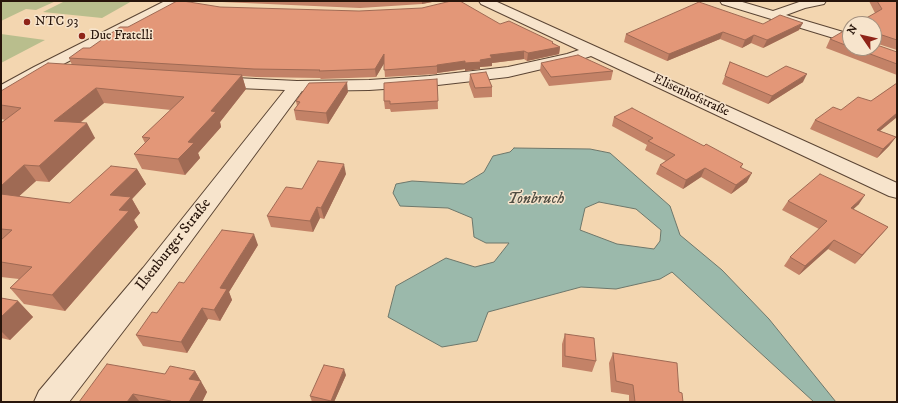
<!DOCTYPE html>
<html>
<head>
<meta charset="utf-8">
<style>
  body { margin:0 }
  #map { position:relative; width:898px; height:403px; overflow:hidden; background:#f3d6b0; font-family:"IM FELL DW Pica",serif }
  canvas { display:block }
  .frame { position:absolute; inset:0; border:2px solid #28150b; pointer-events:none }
  .north { position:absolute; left:842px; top:16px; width:40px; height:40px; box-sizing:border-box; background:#f7e4cc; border:1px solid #a4917f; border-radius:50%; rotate:304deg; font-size:11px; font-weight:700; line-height:16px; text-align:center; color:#28150b }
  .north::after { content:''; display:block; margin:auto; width:14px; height:18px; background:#8f2418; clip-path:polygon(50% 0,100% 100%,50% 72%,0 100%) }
</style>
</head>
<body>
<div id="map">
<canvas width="898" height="403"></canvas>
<div class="frame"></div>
<div class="north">N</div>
</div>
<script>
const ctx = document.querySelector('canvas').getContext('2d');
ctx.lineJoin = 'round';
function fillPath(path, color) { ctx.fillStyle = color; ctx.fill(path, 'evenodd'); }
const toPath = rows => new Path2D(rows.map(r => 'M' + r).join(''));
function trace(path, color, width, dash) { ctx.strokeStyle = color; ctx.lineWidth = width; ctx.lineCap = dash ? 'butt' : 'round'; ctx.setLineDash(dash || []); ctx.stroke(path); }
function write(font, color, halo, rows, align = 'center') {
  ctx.font = font + ' "IM FELL DW Pica",serif'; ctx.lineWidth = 3; ctx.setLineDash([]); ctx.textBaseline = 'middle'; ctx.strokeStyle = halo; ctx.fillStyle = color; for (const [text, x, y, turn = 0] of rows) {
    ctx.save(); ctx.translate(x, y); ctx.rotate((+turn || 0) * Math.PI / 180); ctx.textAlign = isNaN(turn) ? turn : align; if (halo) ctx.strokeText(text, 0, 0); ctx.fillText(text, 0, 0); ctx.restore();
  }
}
fillPath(toPath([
  [1,1,56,1,36,10,26,9,1,21],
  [65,1,132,1,102,18,43,12],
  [1,34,45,40,1,63]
]), '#b9be8d');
const water = toPath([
  [514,148,590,149,610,153,670,206,680,235,722,270,769,319,836,402,814,402,672,272,660,279,616,289,581,287,488,312,477,341,442,347,388,317,396,286,446,258,475,267,494,262,509,243,486,243,474,237,472,218,448,208,400,206,393,193,396,184,412,181,464,184,484,172,493,156,510,152,514,148],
  [599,202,636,209,661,230,660,241,654,249,617,244,580,230,585,208,599,202]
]);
fillPath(water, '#9bb9ab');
trace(water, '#6d776b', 1);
const street = toPath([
  [165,1,181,1,179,4,46,73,7,96,1,97,1,85,34,67,165,1],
  [479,1,495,1,897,183,897,198,889,196,591,56,576,61,508,77,429,86,369,90,302,91,161,282,69,402,34,402,39,391,143,268,285,90,215,87,209,85,207,82,209,79,215,77,297,81,369,80,429,76,508,67,567,54,579,50,481,4,479,1],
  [720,1,739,1,773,11,802,1,826,1,824,4,805,8,786,15,850,34,850,43,722,4,720,1]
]);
trace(street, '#5b4534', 2);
fillPath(street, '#f7e4cc');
fillPath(toPath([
  [208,1,437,1,422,4,360,8,222,2],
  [869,1,897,1,897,50,875,43,874,44,874,24,875,13],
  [220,7,500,24,553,43,560,47,559,54,527,61,524,59,492,63,492,66,480,67,480,69,465,71,465,69,437,73,437,74,385,77,384,63,376,77,321,79,320,78,256,77,242,76,246,89,220,122,221,127,198,153,200,158,185,175,142,169,134,154,145,143,142,137,171,110,104,103,80,123,95,138,49,182,36,181,18,197,70,203,137,169,146,184,132,199,140,213,134,220,138,227,65,311,24,304,10,288,19,279,1,277,1,123,5,120,1,119,1,91,72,65,69,58,90,48,128,27],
  [763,24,799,30,763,48,751,43,742,48,720,39,667,61,624,42,626,34],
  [850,35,850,48,874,48,897,52,897,75,826,48,830,39],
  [730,62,767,77,803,82,768,104,722,84],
  [541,63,613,71,611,80,549,86,540,71],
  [470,74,492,87,492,97,474,98,469,84],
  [437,79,438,109,391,112,390,109,385,109,384,101],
  [897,83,897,117,880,131,896,137,889,146,877,158,810,129,815,120,841,110,871,101],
  [348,92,328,124,296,120,294,110,297,106,296,101],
  [614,117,704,146,743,164,741,168,747,182,731,194,701,177,683,189,656,174,660,165,666,161,645,150,647,145,612,126],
  [346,174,324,219,320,218,313,232,271,227,267,216,302,189],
  [788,201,859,204,853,209,888,227,881,235,855,264,828,249,799,275,784,266,790,257,819,229,782,210],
  [258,245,229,292,232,300,220,321,208,319,187,353,143,346,136,335,184,283],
  [1,298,18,301,33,317,10,340,1,338],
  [565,334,596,361,592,372,562,367,562,344],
  [613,353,679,392,683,402,629,402,629,395,611,392,609,363],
  [195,371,207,392,202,402,79,402,165,374],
  [346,375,334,402,312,402,310,396]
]), '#c38267');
fillPath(toPath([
  [422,1,437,1,422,4],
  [803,23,799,30,763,48,767,40],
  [723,32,720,39,667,61,669,54],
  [754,35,751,43,742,48,745,40],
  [553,42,553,48,560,47,559,54,527,61,528,53],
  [524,51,524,59,492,63,492,66,480,67,480,69,465,71,465,63,480,60,490,55],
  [384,54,385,62,376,77,375,69],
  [465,61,465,69,437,73,437,65],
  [807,74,803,82,768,104,772,96],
  [242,75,246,89,220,122,221,127,198,153,200,158,185,175,178,159,188,142,211,111],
  [347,82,348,92,328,124,326,113],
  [96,88,104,103,63,136,54,121],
  [897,113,897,117,871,138,877,130],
  [87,123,95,138,49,182,39,166],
  [896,137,889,146,877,158,883,149],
  [344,164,346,174,324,219,321,208],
  [24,165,36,181,5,209,1,205,1,186],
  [705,168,701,177,683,189,686,180],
  [137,169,146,184,132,199,140,213,134,220,138,227,65,311,52,295,110,195],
  [752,173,747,182,731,194,736,185],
  [865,195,859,204,845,217,851,208],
  [317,207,320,218,313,232,310,221],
  [888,227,881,235,855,264,862,255],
  [254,234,258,245,229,292,232,300,220,321,214,310,220,288],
  [834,240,828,249,799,275,805,266],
  [18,301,33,317,10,340,1,331,1,317],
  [202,308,208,319,187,353,181,342],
  [344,369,346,375,334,402,331,402,331,401],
  [195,371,207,392,202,402,189,402,189,379],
  [133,394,140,402,127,402]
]), '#9f6a54');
const building = toPath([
  [177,1,183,1,220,7,359,11,422,8,451,1,460,1,500,24,509,21,553,42,552,43,560,47,528,53,524,51,490,55,492,58,480,60,481,62,465,63,465,61,437,65,437,66,384,70,384,54,375,69,319,71,320,70,254,69,69,58,83,48,90,48,120,27,128,27,177,1],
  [877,1,897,1,897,40,879,34,877,38,874,38,874,24,856,24,882,9,877,1],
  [699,2,763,24,780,15,803,23,767,40,754,35,745,40,723,32,669,54,626,34,699,2],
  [842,32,850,35,850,47,830,39,842,32],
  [874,44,897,52,897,64,854,48,874,48,874,44],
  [578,55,613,71,551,77,541,63,578,55],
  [730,62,767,77,786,66,807,74,772,96,725,76,730,62],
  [48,63,242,75,211,111,216,112,188,142,194,143,178,159,134,154,150,138,142,137,184,97,96,88,54,121,87,123,39,166,24,165,1,186,1,123,21,108,1,105,1,91,48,63],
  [486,72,492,87,475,88,470,74,486,72],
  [437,79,438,101,390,104,390,101,384,101,384,83,437,79],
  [347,82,326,113,294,110,300,102,296,101,309,83,347,82],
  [897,83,897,113,877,130,896,137,883,149,815,120,833,107,841,110,858,97,871,101,897,83],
  [632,108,704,146,706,144,743,164,740,167,752,173,736,185,705,168,686,180,660,165,675,155,648,141,653,138,614,117,632,108],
  [318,161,344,164,321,208,317,207,310,221,267,216,286,187,302,189,318,161],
  [111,166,137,169,110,195,131,197,119,210,129,211,52,295,10,288,32,267,1,262,1,240,12,230,1,229,1,194,70,203,111,166],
  [820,174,865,195,851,208,888,227,862,255,834,240,805,266,790,257,827,221,788,201,820,174],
  [222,230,254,234,220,288,227,289,214,310,202,308,181,342,136,335,152,312,157,313,179,282,184,283,222,230],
  [1,298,18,301,1,317,1,298],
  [565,334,594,338,596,361,565,356,565,334],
  [613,353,677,363,679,392,682,393,683,402,635,402,633,385,616,381,613,353],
  [107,364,165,374,170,366,195,371,189,379,201,381,189,402,170,402,171,401,133,394,127,402,79,402,107,364],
  [324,365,344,369,331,401,310,396,324,365]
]);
fillPath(building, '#e39778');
trace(building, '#9f6a54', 1);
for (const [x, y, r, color] of [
  [27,22,4,"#8f2418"],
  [82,36,4,"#8f2418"]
]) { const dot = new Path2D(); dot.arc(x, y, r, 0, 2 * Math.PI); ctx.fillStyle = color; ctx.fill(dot); trace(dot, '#f7e4cc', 1.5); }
write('13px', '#28150b', '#f7e4cc', [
  ["NTC 93",35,22],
  ["Due Fratelli",90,36]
], 'left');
write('13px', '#28150b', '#f7e4cc', [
  ["Elisenhofstraße",691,96,25]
]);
write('15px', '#28150b', '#f7e4cc', [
  ["Ilsenburger Straße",174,245,-52]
]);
write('italic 16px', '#504e43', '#f7e4cc', [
  ["Tonbruch",536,200]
]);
</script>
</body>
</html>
